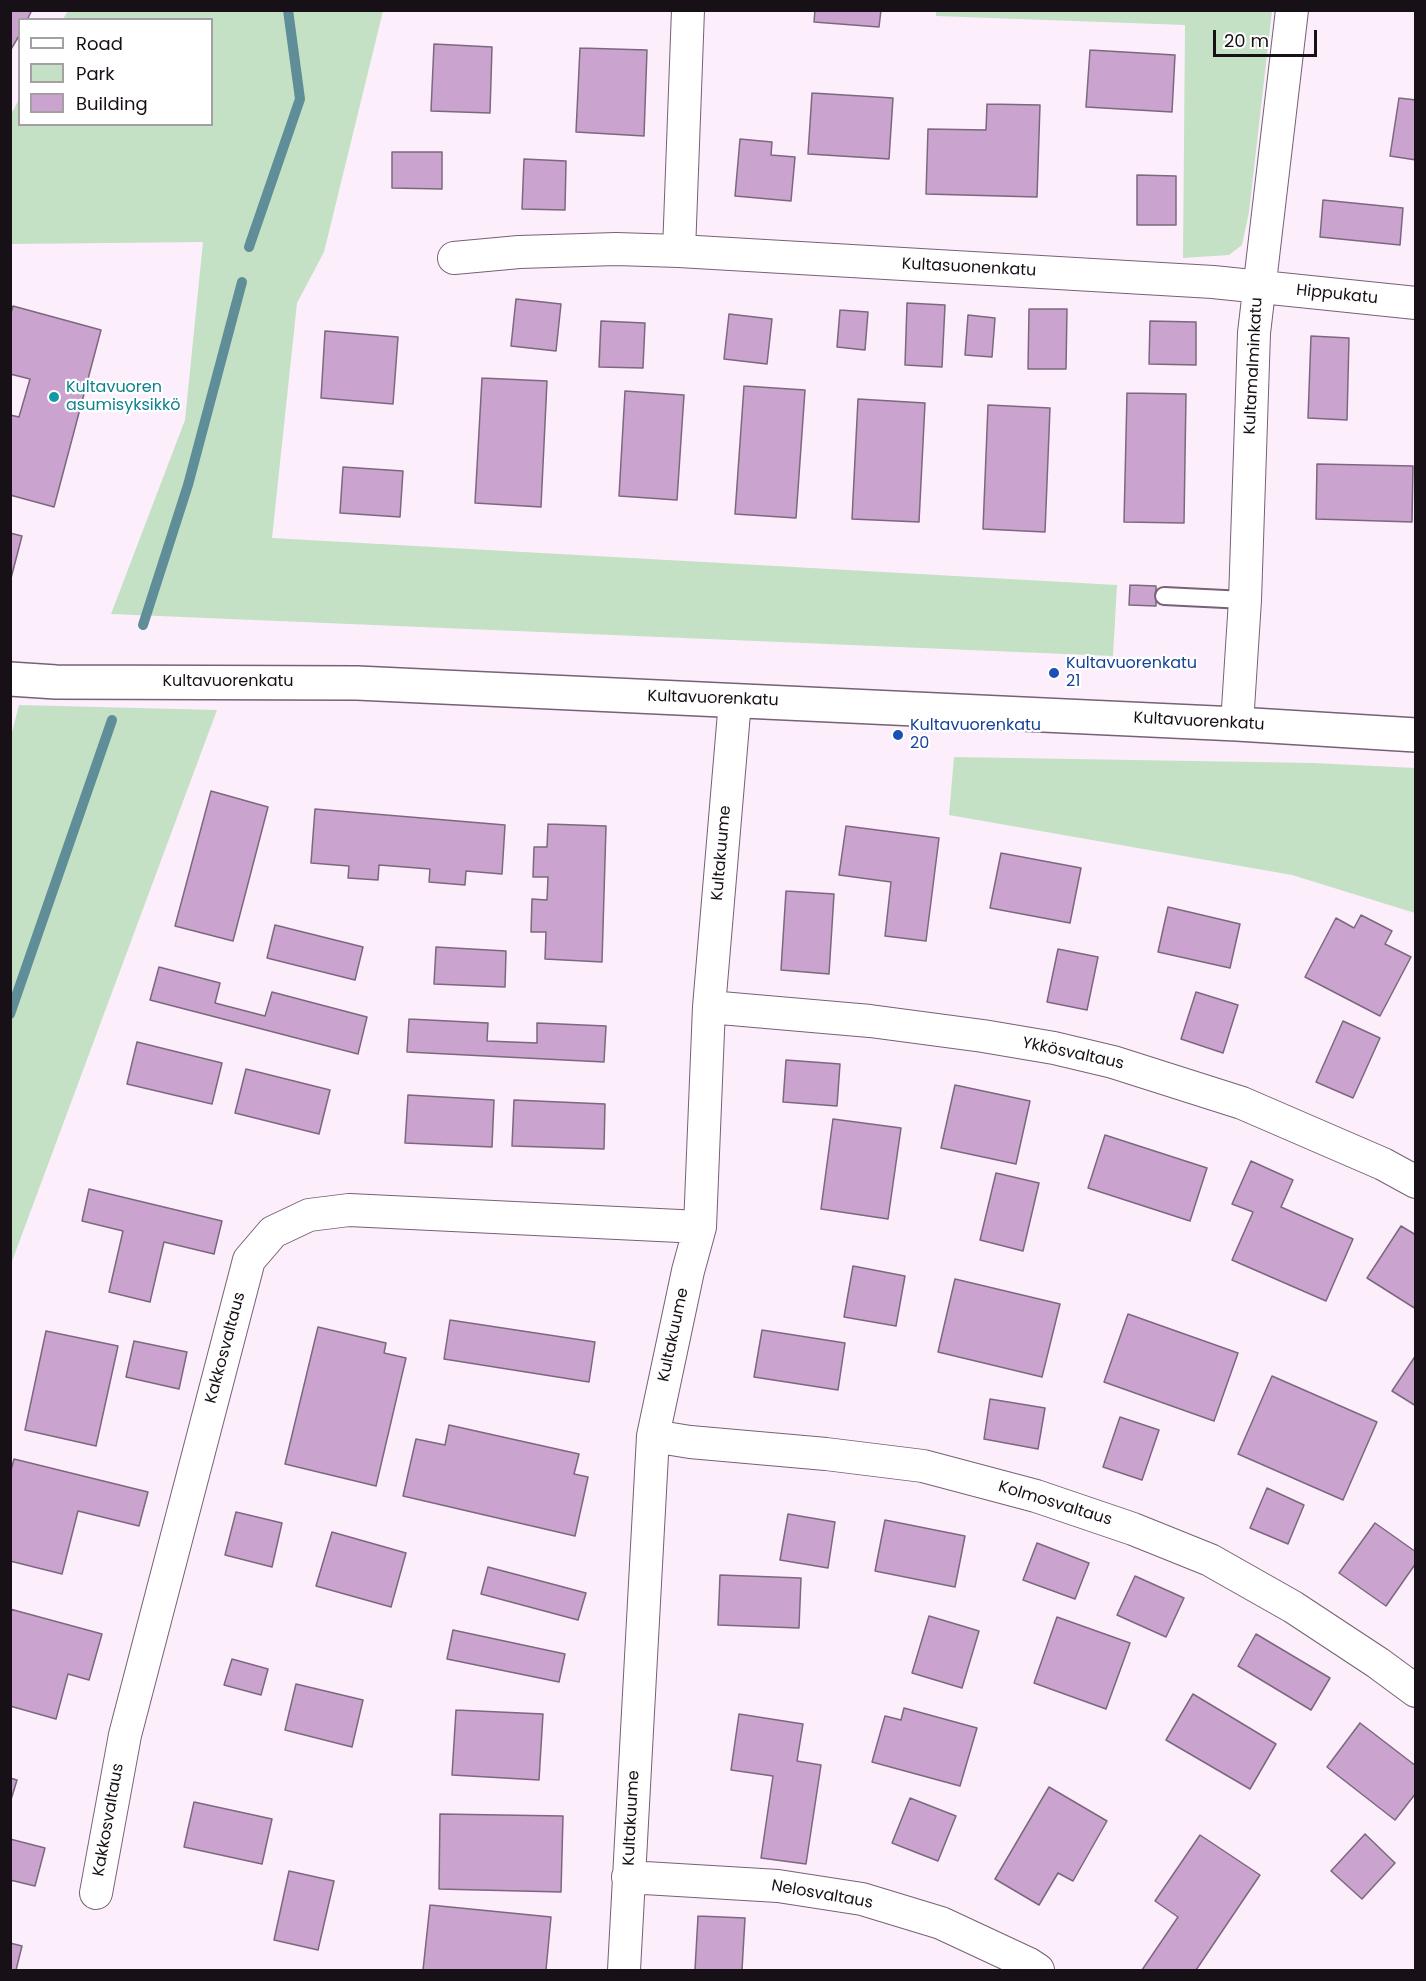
<!DOCTYPE html>
<html>
<head>
<meta charset="utf-8">
<style>
  body { margin:0 }
  #map { position:relative; width:1426px; height:1981px; overflow:hidden; background:#fdeefc; font-family:Poppins,sans-serif }
  canvas { display:block }
  .frame { position:absolute; inset:0; border:12px solid #181017; pointer-events:none }
  .legend { position:absolute; left:18px; top:18px; width:195px; height:108px; box-sizing:border-box; background:#fff; border:2px solid #a39fa2; margin:0; padding:8px 10px; list-style:none; font-size:18px; color:#181017 }
  .legend li { display:flex; align-items:center; gap:12px; height:30px }
  .legend b { width:30px; border:2px solid #a39fa2 }
  .scale { position:absolute; left:1213px; top:30px; width:104px; height:27px; box-sizing:border-box; border:3px solid #181017; border-top:0; padding-left:8px; font-size:18px; line-height:21px; white-space:nowrap; color:#181017; -webkit-text-stroke:4px #fff; paint-order:stroke }
</style>
</head>
<body>
<div id="map">
<canvas width="1426" height="1981"></canvas>
<div class="frame"></div>
<ul class="legend">
<li><b style="height:8px;background:#fff"></b>Road</li>
<li><b style="height:16px;background:#c4e1c5"></b>Park</li>
<li><b style="height:16px;background:#caa4cf"></b>Building</li>
</ul>
<div class="scale">20 m</div>
</div>
<script>
const ctx = document.querySelector('canvas').getContext('2d');
ctx.lineJoin = 'round';
function fillPath(path, color) { ctx.fillStyle = color; ctx.fill(path, 'evenodd'); }
const toPath = rows => new Path2D(rows.map(r => 'M' + r).join(''));
function trace(path, color, width, dash) { ctx.strokeStyle = color; ctx.lineWidth = width; ctx.lineCap = dash ? 'butt' : 'round'; ctx.setLineDash(dash || []); ctx.stroke(path); }
function write(font, color, halo, rows, align = 'center') {
  ctx.font = font + ' Poppins,sans-serif'; ctx.lineWidth = 4.5; ctx.setLineDash([]); ctx.textBaseline = 'middle'; ctx.strokeStyle = halo; ctx.fillStyle = color; for (const [text, x, y, turn = 0] of rows) {
    ctx.save(); ctx.translate(x, y); ctx.rotate((+turn || 0) * Math.PI / 180); ctx.textAlign = isNaN(turn) ? turn : align; if (halo) ctx.strokeText(text, 0, 0); ctx.fillText(text, 0, 0); ctx.restore();
  }
}
fillPath(toPath([
  [68,11,383,11,324,252,297,303,272,538,1117,585,1113,656,111,614,185,420,203,242,11,244,11,112,13,111,19,99,20,124,212,124,212,20,63,19],
  [936,11,1272,11,1249,212,1242,245,1229,255,1183,258,1185,25,936,16],
  [19,705,217,710,11,1264,10,740],
  [954,757,1314,763,1415,768,1415,913,1292,875,949,815]
]), '#c4e1c5');
trace(toPath([
  [249,247,300,99,288,10],
  [143,625,188,485,242,282],
  [10,1014,112,720]
]), '#5f8e98', 10);
const building = toPath([
  [10,10,32,10,27,20,20,20,20,34,10,51,10,10],
  [815,10,881,10,879,27,814,22,815,10],
  [434,44,492,47,490,113,431,111,434,44],
  [580,48,647,50,644,136,576,132,580,48],
  [1090,50,1175,55,1172,112,1086,107,1090,50],
  [812,93,893,98,889,159,808,154,812,93],
  [1399,98,1416,100,1416,160,1390,156,1399,98],
  [987,104,1040,105,1037,197,926,194,928,129,986,130,987,104],
  [740,139,772,142,771,155,795,157,791,201,735,196,740,139],
  [392,152,442,152,442,189,392,188,392,152],
  [524,159,566,161,565,210,522,209,524,159],
  [1137,175,1176,176,1176,225,1137,225,1137,175],
  [1323,200,1403,208,1400,245,1320,237,1323,200],
  [516,299,561,304,556,351,511,346,516,299],
  [907,303,945,305,942,367,905,365,907,303],
  [13,306,101,330,54,507,10,495,10,415,19,417,30,379,10,374,10,316,13,306],
  [1029,309,1067,309,1066,369,1028,369,1029,309],
  [840,310,868,312,865,350,837,347,840,310],
  [729,314,772,319,767,364,724,359,729,314],
  [968,315,995,318,992,357,965,355,968,315],
  [601,321,645,323,643,368,599,367,601,321],
  [1150,321,1196,322,1196,365,1149,364,1150,321],
  [325,331,398,337,393,404,321,398,325,331],
  [1311,336,1349,338,1347,420,1308,418,1311,336],
  [482,378,547,381,541,507,475,503,482,378],
  [744,386,805,390,796,518,735,514,744,386],
  [625,391,684,395,677,500,619,496,625,391],
  [1127,393,1186,394,1184,523,1124,522,1127,393],
  [858,399,925,403,919,522,852,519,858,399],
  [988,405,1050,408,1045,532,983,529,988,405],
  [1317,464,1413,466,1412,522,1316,519,1317,464],
  [343,467,403,471,400,517,340,513,343,467],
  [10,533,22,536,10,582,10,533],
  [1130,585,1156,586,1156,606,1129,605,1130,585],
  [211,791,268,807,233,941,175,926,211,791],
  [315,809,505,825,502,874,466,871,465,885,429,882,430,869,379,865,378,880,348,878,349,866,311,863,315,809],
  [548,824,606,826,602,962,545,959,546,932,531,932,532,899,547,900,548,877,533,877,534,847,547,847,548,824],
  [846,826,939,838,926,941,885,936,891,882,839,875,846,826],
  [1001,853,1081,868,1070,923,990,908,1001,853],
  [786,891,834,894,829,974,781,970,786,891],
  [1168,907,1240,924,1230,968,1158,952,1168,907],
  [1361,915,1392,931,1385,944,1411,957,1380,1016,1305,977,1336,918,1354,928,1361,915],
  [275,925,363,947,355,980,267,958,275,925],
  [436,947,506,951,505,987,434,984,436,947],
  [1058,949,1098,957,1087,1010,1047,1002,1058,949],
  [159,967,220,983,215,1003,265,1016,272,992,367,1017,358,1054,150,1000,159,967],
  [1196,992,1238,1005,1223,1053,1181,1039,1196,992],
  [409,1019,488,1023,487,1041,537,1043,537,1023,606,1026,604,1062,407,1052,409,1019],
  [1343,1021,1380,1038,1353,1098,1316,1082,1343,1021],
  [137,1042,222,1063,212,1104,127,1084,137,1042],
  [786,1060,840,1064,837,1106,783,1102,786,1060],
  [246,1069,330,1090,319,1134,235,1113,246,1069],
  [955,1085,1030,1101,1016,1164,941,1148,955,1085],
  [408,1095,494,1100,492,1147,405,1143,408,1095],
  [514,1100,605,1104,604,1149,512,1146,514,1100],
  [833,1119,901,1128,888,1219,821,1209,833,1119],
  [1105,1135,1207,1168,1190,1221,1088,1188,1105,1135],
  [1251,1161,1293,1180,1281,1207,1353,1239,1326,1301,1232,1260,1253,1212,1232,1204,1251,1161],
  [996,1173,1039,1183,1023,1251,980,1240,996,1173],
  [89,1189,222,1221,214,1254,164,1242,150,1302,109,1292,123,1231,82,1221,89,1189],
  [1401,1226,1416,1235,1416,1309,1367,1278,1401,1226],
  [853,1266,905,1276,896,1326,844,1317,853,1266],
  [955,1279,1060,1304,1042,1377,938,1352,955,1279],
  [1128,1314,1238,1353,1214,1421,1104,1382,1128,1314],
  [450,1320,595,1342,589,1382,444,1359,450,1320],
  [318,1327,386,1343,384,1353,406,1358,376,1486,285,1464,318,1327],
  [762,1330,845,1343,838,1390,754,1377,762,1330],
  [46,1331,118,1346,96,1446,25,1430,46,1331],
  [134,1341,187,1352,179,1389,126,1377,134,1341],
  [1416,1355,1416,1406,1392,1391,1416,1355],
  [1272,1376,1377,1422,1343,1500,1238,1454,1272,1376],
  [990,1399,1045,1408,1038,1449,984,1439,990,1399],
  [1120,1417,1159,1430,1142,1480,1103,1467,1120,1417],
  [449,1425,579,1454,574,1474,588,1477,575,1536,403,1496,416,1439,445,1445,449,1425],
  [14,1459,148,1492,139,1526,78,1511,62,1574,10,1561,10,1474,14,1459],
  [1267,1488,1304,1505,1288,1544,1250,1528,1267,1488],
  [236,1512,282,1523,272,1567,225,1555,236,1512],
  [788,1514,835,1522,828,1568,780,1560,788,1514],
  [885,1520,965,1536,955,1587,875,1571,885,1520],
  [1375,1523,1416,1552,1416,1563,1386,1606,1339,1573,1375,1523],
  [332,1532,406,1553,391,1607,316,1586,332,1532],
  [1037,1543,1089,1563,1075,1599,1023,1580,1037,1543],
  [488,1567,586,1593,578,1620,481,1594,488,1567],
  [720,1575,801,1578,799,1628,718,1625,720,1575],
  [1135,1576,1184,1598,1166,1637,1117,1615,1135,1576],
  [10,1609,102,1634,89,1680,68,1674,56,1719,10,1706,10,1609],
  [929,1616,979,1631,962,1688,912,1673,929,1616],
  [1057,1617,1130,1643,1106,1709,1034,1683,1057,1617],
  [453,1630,565,1654,559,1682,447,1659,453,1630],
  [1256,1634,1330,1678,1311,1710,1238,1666,1256,1634],
  [232,1659,268,1669,261,1695,224,1685,232,1659],
  [296,1684,363,1700,352,1747,285,1730,296,1684],
  [1193,1694,1276,1744,1250,1789,1166,1740,1193,1694],
  [904,1708,977,1728,960,1786,872,1762,885,1716,901,1720,904,1708],
  [456,1710,543,1714,539,1780,452,1775,456,1710],
  [739,1714,803,1724,797,1761,821,1765,806,1864,761,1858,773,1776,731,1770,739,1714],
  [1360,1723,1416,1766,1416,1793,1395,1820,1327,1767,1360,1723],
  [10,1778,17,1780,10,1803,10,1778],
  [1049,1787,1107,1821,1073,1881,1058,1873,1039,1905,995,1879,1049,1787],
  [910,1798,956,1816,938,1861,892,1843,910,1798],
  [194,1802,272,1819,262,1864,184,1847,194,1802],
  [440,1814,563,1816,561,1892,439,1889,440,1814],
  [1365,1834,1395,1863,1362,1899,1331,1871,1365,1834],
  [1200,1835,1260,1875,1196,1970,1142,1970,1178,1917,1155,1901,1200,1835],
  [10,1839,45,1848,35,1886,10,1880,10,1839],
  [289,1871,334,1881,318,1950,274,1940,289,1871],
  [430,1905,551,1917,546,1970,423,1970,430,1905],
  [698,1916,745,1918,742,1970,695,1970,698,1916],
  [10,1943,22,1946,16,1970,10,1970,10,1943]
]);
fillPath(building, '#caa4cf');
trace(building, '#7b687e', 1.5);
const lane = toPath([
  [1164,596,1245,600]
]);
const street = toPath([
  [679,251,688,10],
  [454,258,519,252,616,249,679,251,1213,282,1416,303],
  [1237,724,1245,600,1254,333,1292,10],
  [709,1007,870,1021,983,1036,1054,1048,1113,1062,1242,1103,1383,1164,1416,1182],
  [653,1436,690,1442,826,1454,923,1466,1036,1496,1133,1529,1210,1560,1293,1607,1378,1663,1416,1691],
  [628,1877,778,1886,862,1899,941,1923,1029,1964,1038,1970],
  [96,1893,125,1735,249,1260,273,1232,309,1215,349,1210,700,1227],
  [624,1970,653,1436,688,1271,700,1227,709,1007,735,701]
]);
const secondary = toPath([
  [10,679,56,682,357,683,1237,724,1416,735]
]);
trace(lane, '#766175', 20);
trace(street, '#766175', 34);
trace(secondary, '#766175', 36);
trace(lane, '#fff', 16);
trace(street, '#fff', 32);
trace(secondary, '#fff', 33);
for (const [x, y, r, color] of [
  [54,397,6,"#0f9aa8"],
  [1054,673,6,"#1a4fb4"],
  [898,735,6,"#1a4fb4"]
]) { const dot = new Path2D(); dot.arc(x, y, r, 0, 2 * Math.PI); ctx.fillStyle = color; ctx.fill(dot); trace(dot, '#fff', 2); }
write('16px', '#181017', '#fff', [
  ["Kultasuonenkatu",969,268,3],
  ["Hippukatu",1337,295,6],
  ["Kultamalminkatu",1254,366,-87],
  ["Kultavuorenkatu",228,682],
  ["Kultavuorenkatu",713,699,2],
  ["Kultavuorenkatu",1199,722,3],
  ["Kultakuume",722,853,-85],
  ["Ykkösvaltaus",1073,1054,12],
  ["Kultakuume",674,1335,-78],
  ["Kakkosvaltaus",226,1348,-75],
  ["Kolmosvaltaus",1055,1504,17],
  ["Kultakuume",632,1818,-87],
  ["Kakkosvaltaus",109,1820,-80],
  ["Nelosvaltaus",822,1895,10]
]);
write('16px', '#0d838f', '#fff', [
  ["Kultavuoren",66,388],
  ["asumisyksikkö",66,406]
], 'left');
write('16px', '#164399', '#fff', [
  ["Kultavuorenkatu",1066,664],
  ["21",1066,682],
  ["Kultavuorenkatu",910,726],
  ["20",910,744]
], 'left');
</script>
</body>
</html>
